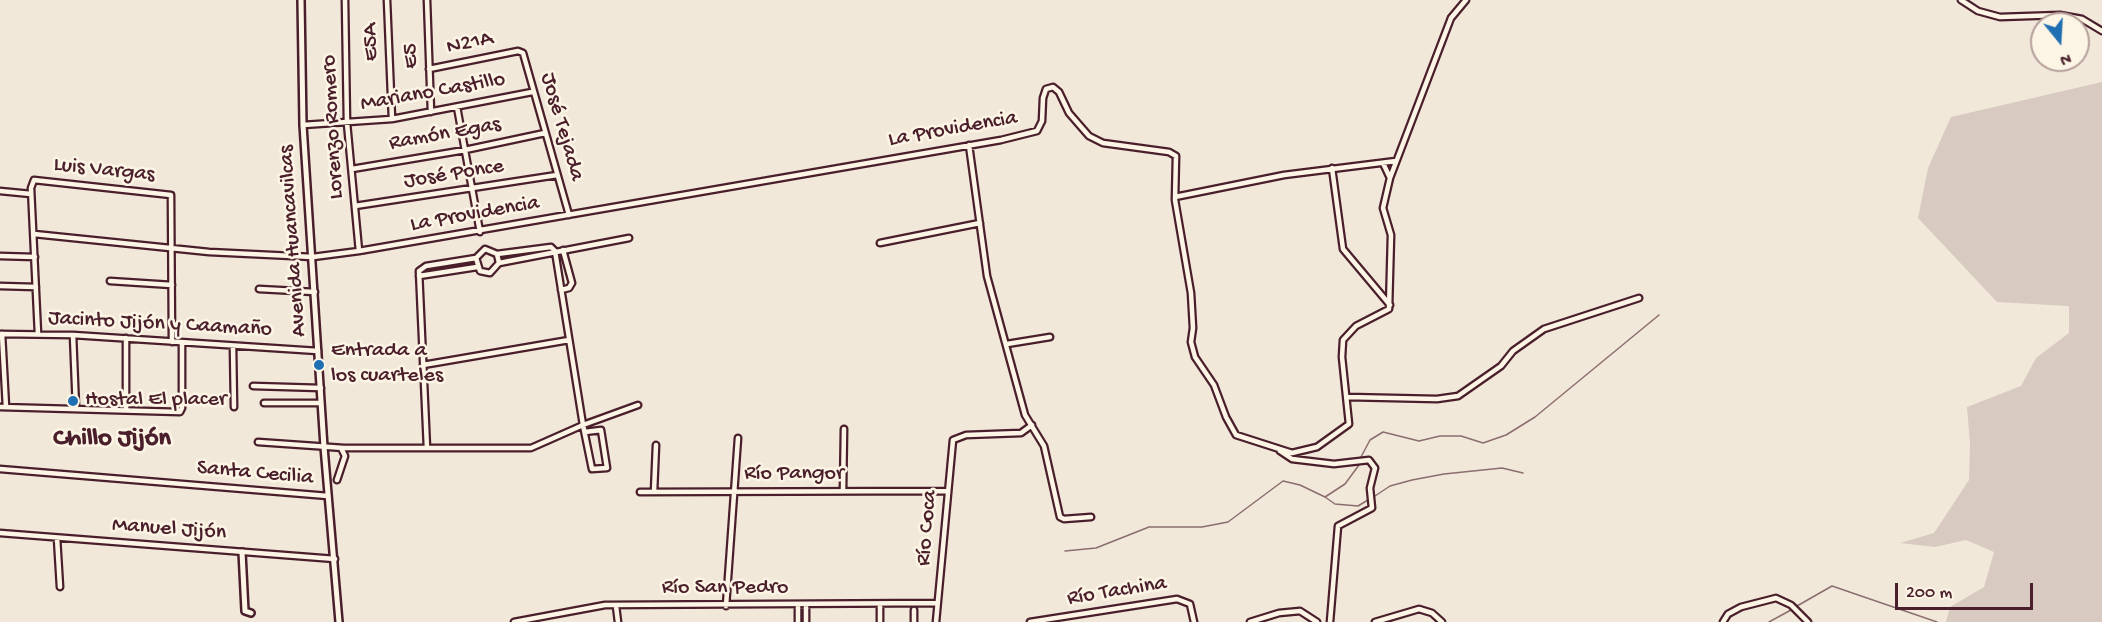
<!DOCTYPE html>
<html>
<head>
<meta charset="utf-8">
<style>
  body { margin:0 }
  #map { position:relative; width:2102px; height:622px; overflow:hidden; background:#f1e8da; font-family:"Gochi Hand",sans-serif }
  canvas { display:block }
  .north { position:absolute; left:2030px; top:12px; width:60px; height:60px; box-sizing:border-box; background:#fcf5e5; border:2px solid #b59f9b; border-radius:50%; rotate:162deg; font-size:16px; font-weight:700; line-height:24px; text-align:center; color:#4a1f2b }
  .north::after { content:''; display:block; margin:auto; width:21px; height:27px; background:#1f6fb2; clip-path:polygon(50% 0,100% 100%,50% 72%,0 100%) }
  .scale { position:absolute; left:1895px; top:583px; width:138px; height:27px; box-sizing:border-box; border:3px solid #4a1f2b; border-top:0; padding-left:8px; font-size:18px; line-height:21px; white-space:nowrap; color:#4a1f2b; -webkit-text-stroke:4px #fcf5e5; paint-order:stroke }
</style>
</head>
<body>
<div id="map">
<canvas width="2102" height="622"></canvas>
<div class="north">N</div>
<div class="scale">200 m</div>
</div>
<script>
const ctx = document.querySelector('canvas').getContext('2d');
ctx.lineJoin = 'round';
function fillPath(path, color) { ctx.fillStyle = color; ctx.fill(path, 'evenodd'); }
const toPath = rows => new Path2D(rows.map(r => 'M' + r).join(''));
function trace(path, color, width, dash) { ctx.strokeStyle = color; ctx.lineWidth = width; ctx.lineCap = dash ? 'butt' : 'round'; ctx.setLineDash(dash || []); ctx.stroke(path); }
function write(font, color, halo, rows, align = 'center') {
  ctx.font = font + ' "Gochi Hand",sans-serif'; ctx.lineWidth = 5; ctx.setLineDash([]); ctx.textBaseline = 'middle'; ctx.strokeStyle = halo; ctx.fillStyle = color; for (const [text, x, y, turn = 0] of rows) {
    ctx.save(); ctx.translate(x, y); ctx.rotate((+turn || 0) * Math.PI / 180); ctx.textAlign = isNaN(turn) ? turn : align; if (halo) ctx.strokeText(text, 0, 0); ctx.fillText(text, 0, 0); ctx.restore();
  }
}
fillPath(toPath([
  [2102,82,2102,622,1946,622,1950,607,1984,587,1994,552,1966,540,1935,547,1900,543,1934,533,1969,480,1970,444,1967,407,2021,386,2036,358,2069,333,2069,306,1997,302,1918,218,1928,168,1951,117]
]), '#d8cac0');
trace(toPath([
  [1361,457,1370,440,1383,432,1419,441,1440,436,1461,436,1483,443,1506,435,1535,417,1659,315],
  [1375,496,1390,486,1412,480,1444,474,1502,468,1523,473],
  [1325,497,1335,504,1358,506,1368,500],
  [1065,551,1096,548,1149,527,1202,527,1228,522,1283,481,1300,485,1325,497,1345,484,1359,465],
  [1797,606,1832,586,1937,622],
  [1769,622,1791,610]
]), '#8b6d6f', 1.5);
const minor = toPath([
  [345,0,347,123,359,251],
  [387,0,392,119],
  [427,0,431,112],
  [1961,0,1978,11,2000,17,2060,15,2082,19,2102,31],
  [429,69,518,51,523,53,569,215],
  [457,107,480,232],
  [303,125,392,119,532,92],
  [969,145,987,276,1025,415,1044,446,1060,517,1064,519,1091,517],
  [1383,163,1390,178],
  [1332,168,1343,249,1390,305],
  [352,169,465,150,545,133],
  [0,191,31,194],
  [1175,197,1284,175,1396,161],
  [355,206,557,175],
  [34,234,209,252,313,257,359,251,1001,140,1037,131,1042,121,1043,98,1046,89,1053,87,1059,92,1069,113,1089,136,1103,143,1169,152,1176,156,1175,200,1191,293,1193,328,1191,342,1195,357,1214,385,1226,417,1236,435,1292,453,1317,447,1349,424,1342,357,1343,340,1356,326,1389,309,1391,235,1383,208,1390,178,1451,18,1466,0],
  [880,243,980,223],
  [555,251,583,425,592,469,607,468,601,430,585,432],
  [0,256,35,257],
  [476,258,480,271,490,273,499,263,497,254],
  [499,263,629,238],
  [419,276,477,267],
  [110,281,172,285],
  [0,286,36,287],
  [259,289,315,292],
  [561,290,569,288,572,283,563,250],
  [0,334,73,335,318,351],
  [2,334,6,407],
  [38,334,31,188,34,180,171,195,172,342],
  [73,335,76,408],
  [1007,344,1050,337],
  [233,346,234,407],
  [423,365,569,340],
  [253,386,321,388],
  [1347,397,1437,399,1458,396,1501,366,1513,351,1544,329,1639,298],
  [264,403,321,403],
  [0,407,180,412,182,408,182,343],
  [126,410,126,338],
  [258,442,344,448,531,448,583,425,638,405],
  [427,448,419,271,426,266,476,258,485,249,497,254,551,247,555,251],
  [1280,451,1292,459,1334,464,1369,460,1375,468,1370,488,1372,508,1338,526,1330,622],
  [0,469,328,496],
  [337,480,345,456,341,448],
  [843,491,844,429],
  [640,492,947,491],
  [654,492,656,445],
  [0,533,335,559],
  [57,538,60,587],
  [880,604,880,622],
  [798,605,798,622],
  [806,605,806,622],
  [616,606,618,622],
  [726,606,738,438],
  [914,610,914,622],
  [514,622,605,605,937,603],
  [936,622,953,440,966,435,1021,433,1032,425],
  [1030,622,1177,599,1190,604,1194,622],
  [1250,622,1279,613,1300,611,1317,622],
  [1375,622,1419,609,1432,613,1442,622],
  [1723,622,1728,614,1741,607,1776,598,1791,605,1808,622]
]);
const tertiary = toPath([
  [301,0,303,125,324,447,339,622],
  [242,552,245,611,251,613]
]);
trace(minor, '#4a1f2b', 9);
trace(tertiary, '#4a1f2b', 10);
trace(minor, '#fcf5e5', 4.5);
trace(tertiary, '#fcf5e5', 5);
for (const [x, y, r, color] of [
  [319,365,6,"#1f6fb2"],
  [73,401,6,"#1f6fb2"]
]) { const dot = new Path2D(); dot.arc(x, y, r, 0, 2 * Math.PI); ctx.fillStyle = color; ctx.fill(dot); trace(dot, '#fcf5e5', 2); }
write('22px', '#4a1f2b', '#fcf5e5', [
  ["E5A",372,42,-92],
  ["N21A",470,44,-12],
  ["E5",412,56,-92],
  ["Mariano Castillo",433,93,-10],
  ["Lorenzo Romero",334,127,-93],
  ["José Tejada",561,127,74],
  ["La Providencia",953,130,-10],
  ["Ramón Egas",445,135,-10],
  ["Luis Vargas",104,171,6],
  ["José Ponce",454,175,-9],
  ["La Providencia",475,215,-10],
  ["Avenida Huancavilcas",294,241,-94],
  ["Jacinto Jijón y Caamaño",160,325,3],
  ["Santa Cecilia",255,474,5],
  ["Río Pangor",794,475],
  ["Río Coca",928,528,-85],
  ["Manuel Jijón",169,530,4],
  ["Río San Pedro",725,589],
  ["Río Tachina",1117,592,-9]
]);
write('22px', '#4a1f2b', '#fcf5e5', [
  ["Entrada a",331,352],
  ["los cuarteles",331,377],
  ["Hostal El placer",85,401]
], 'left');
write('bold 26px', '#4a1f2b', '#fcf5e5', [
  ["Chillo Jijón",112,440]
]);
</script>
</body>
</html>
